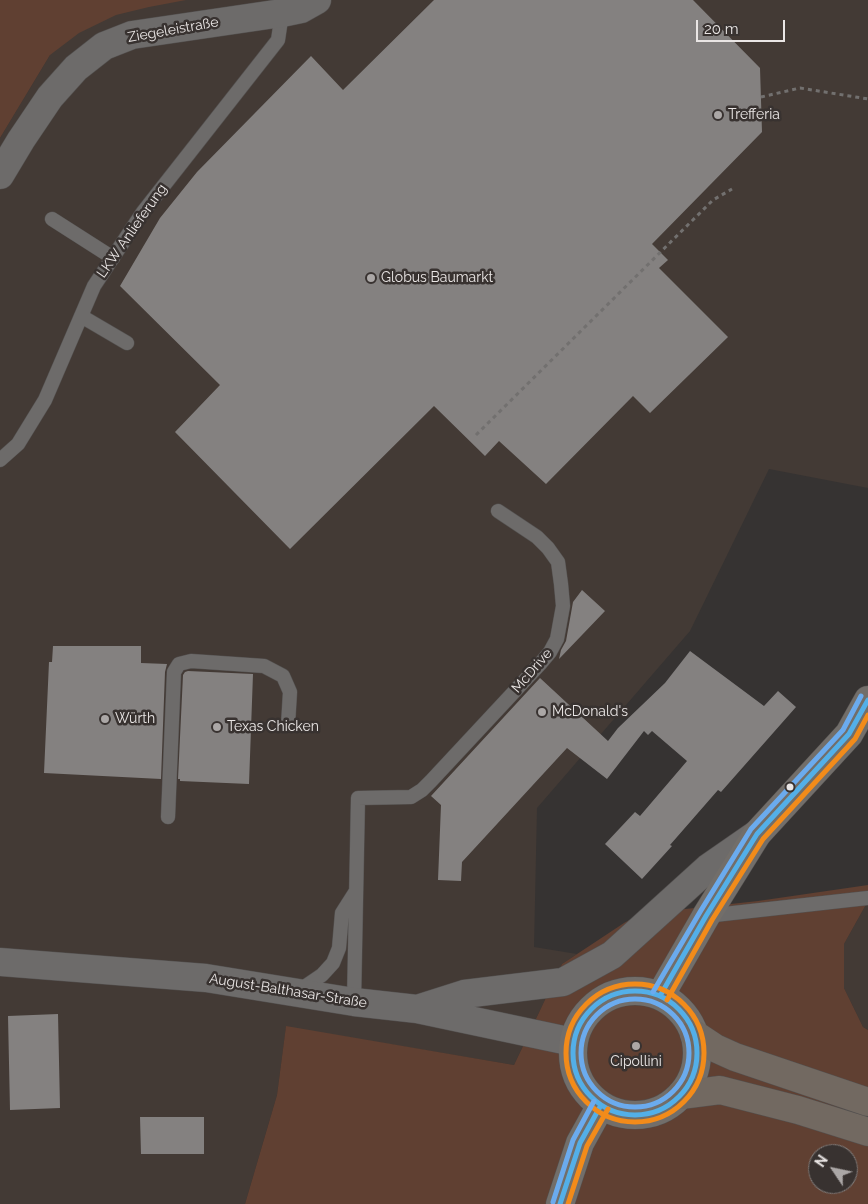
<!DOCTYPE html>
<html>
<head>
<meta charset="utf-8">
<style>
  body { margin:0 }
  #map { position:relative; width:868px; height:1204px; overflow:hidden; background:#363332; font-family:Raleway,sans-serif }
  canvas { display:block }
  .north { position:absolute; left:808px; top:1144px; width:50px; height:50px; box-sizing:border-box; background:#383230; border:1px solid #7f7a78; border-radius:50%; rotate:304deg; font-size:14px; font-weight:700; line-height:20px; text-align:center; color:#eae6e5 }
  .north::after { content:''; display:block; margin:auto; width:18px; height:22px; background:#aba7a6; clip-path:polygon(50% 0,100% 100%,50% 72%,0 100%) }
  .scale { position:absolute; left:696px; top:20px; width:89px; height:22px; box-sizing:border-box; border:2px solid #eae6e5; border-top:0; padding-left:6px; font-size:15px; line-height:18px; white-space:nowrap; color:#eae6e5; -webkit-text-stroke:4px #383230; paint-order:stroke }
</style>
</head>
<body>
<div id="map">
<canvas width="868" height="1204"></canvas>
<div class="north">N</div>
<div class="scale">20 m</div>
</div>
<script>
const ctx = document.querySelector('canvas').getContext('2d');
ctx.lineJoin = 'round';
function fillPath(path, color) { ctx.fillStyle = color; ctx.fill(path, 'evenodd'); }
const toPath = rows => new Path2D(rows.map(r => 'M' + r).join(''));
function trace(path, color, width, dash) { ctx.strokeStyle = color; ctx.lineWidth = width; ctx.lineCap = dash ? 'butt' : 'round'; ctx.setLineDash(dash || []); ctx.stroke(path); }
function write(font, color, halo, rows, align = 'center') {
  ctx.font = font + ' Raleway,sans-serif'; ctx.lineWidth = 5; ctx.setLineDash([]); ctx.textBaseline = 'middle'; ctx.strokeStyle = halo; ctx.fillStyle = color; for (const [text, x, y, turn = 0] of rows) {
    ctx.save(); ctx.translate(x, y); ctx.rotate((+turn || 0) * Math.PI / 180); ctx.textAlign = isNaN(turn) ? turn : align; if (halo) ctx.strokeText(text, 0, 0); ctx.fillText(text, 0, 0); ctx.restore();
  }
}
fillPath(toPath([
  [37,0,868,0,868,488,769,469,690,631,537,808,534,947,577,954,562,964,514,1065,286,1027,277,1095,245,1204,0,1204,0,138,50,55],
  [868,901,868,1030,863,1027,844,988,844,944]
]), '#433a35');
fillPath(toPath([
  [0,0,186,0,149,7,116,15,79,33,50,55,0,138],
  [868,885,868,901,844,944,844,988,863,1027,868,1030,868,1204,245,1204,277,1095,286,1026,514,1065,562,964,624,923,640,914,758,901],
  [818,1154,848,1154,848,1184,818,1184]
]), '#604032');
fillPath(toPath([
  [434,0,693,0,760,68,762,132,652,244,668,260,659,268,728,337,650,413,633,396,546,484,499,441,485,456,434,406,290,549,175,432,220,385,120,286,160,218,197,172,311,56,343,90],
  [582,590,605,611,559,659,561,650,566,641,573,602],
  [53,646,141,646,141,663,167,664,165,672,161,779,44,773,49,662,52,662],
  [690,651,764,706,778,691,796,707,721,792,718,790,670,845,672,846,642,879,605,844,635,812,640,816,687,761,652,731,648,735,644,731,607,779,567,748,462,862,461,881,438,880,441,805,431,796,540,678,608,741,618,728,665,683],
  [188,671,253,674,249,784,180,781,180,779,178,779,183,675,185,672],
  [58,1014,60,1108,10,1110,8,1016],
  [140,1117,204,1117,204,1154,141,1154]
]), '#848180');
const lane = toPath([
  [52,219,113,258],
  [81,316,127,343],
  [0,460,18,444,45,400,94,286,143,212,278,40,282,13],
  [168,817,174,672,179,664,191,661,264,666,283,676,290,692,288,725],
  [706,916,868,898],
  [297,992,322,975,333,963,339,948,342,913,356,891],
  [354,1002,358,798,411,797,422,790,431,781,540,664,550,652,557,639,563,606,561,584,558,562,548,548,537,537,498,511]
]);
const street = toPath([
  [0,175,21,140,50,97,76,68,104,46,132,35,282,13,301,9,317,0],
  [0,962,206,978,354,1002,417,1009,573,1042],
  [420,1008,464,994,563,982,612,955,708,868,757,834]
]);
const secondary = toPath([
  '573 1053a62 62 0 1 1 124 0a62 62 0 1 1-124 0Z',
  [660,996,706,916,757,834,849,734,868,700],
  [560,1204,580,1143,601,1105]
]);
const highway = toPath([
  [694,1034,715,1048,735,1057,868,1102],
  [681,1095,720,1090,798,1110,868,1132]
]);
trace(lane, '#53504f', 15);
trace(street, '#53504f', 29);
trace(secondary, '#53504f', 29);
trace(highway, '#53504f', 29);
trace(toPath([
  [761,97,800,88,868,99],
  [476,435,713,200,732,189]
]), '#72706f', 3, [4, 4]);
trace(lane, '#6d6b6a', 14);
trace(street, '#6d6b6a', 28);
trace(secondary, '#726e6a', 28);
trace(highway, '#726961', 28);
trace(toPath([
  '573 1053a62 62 0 1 1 124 0a62 62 0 1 1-124 0Z',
  [660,996,706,916,757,834,849,734,868,700],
  [560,1204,580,1143,601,1105]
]), '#53afe8', 5);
trace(toPath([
  '566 1053a69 69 0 1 1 138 0a69 69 0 1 1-138 0Z',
  [667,1000,712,920,763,839,855,739,868,715],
  [568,1204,587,1146,608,1109]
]), '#f28b1a', 5);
trace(toPath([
  [653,992,700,912,751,829,843,730,861,696],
  '581 1053a54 54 0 1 1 108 0a54 54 0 1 1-108 0Z',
  [553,1202,573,1140,594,1101]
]), '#6babee', 5);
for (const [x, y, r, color] of [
  [718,115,5,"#aba7a6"],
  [371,278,5,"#aba7a6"],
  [542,712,5,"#aba7a6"],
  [105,719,5,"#aba7a6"],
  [217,727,5,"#aba7a6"],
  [790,787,4.5,"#eae6e5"],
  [636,1046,5,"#aba7a6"]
]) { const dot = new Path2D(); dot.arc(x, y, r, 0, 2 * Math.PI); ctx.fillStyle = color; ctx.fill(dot); trace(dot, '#383230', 2); }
write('14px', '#eae6e5', '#383230', [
  ["Ziegeleistraße",173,30,-10],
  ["LKW Anlieferung",132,231,-55],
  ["McDrive",532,671,-49],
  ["August-Balthasar-Straße",288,991,9]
]);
write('14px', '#eae6e5', '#383230', [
  ["Trefferia",728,115],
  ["Globus Baumarkt",381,278],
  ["McDonald's",552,712],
  ["Würth",115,719],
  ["Texas Chicken",227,727],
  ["Cipollini",636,1062,"center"]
], 'left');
</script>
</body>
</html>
